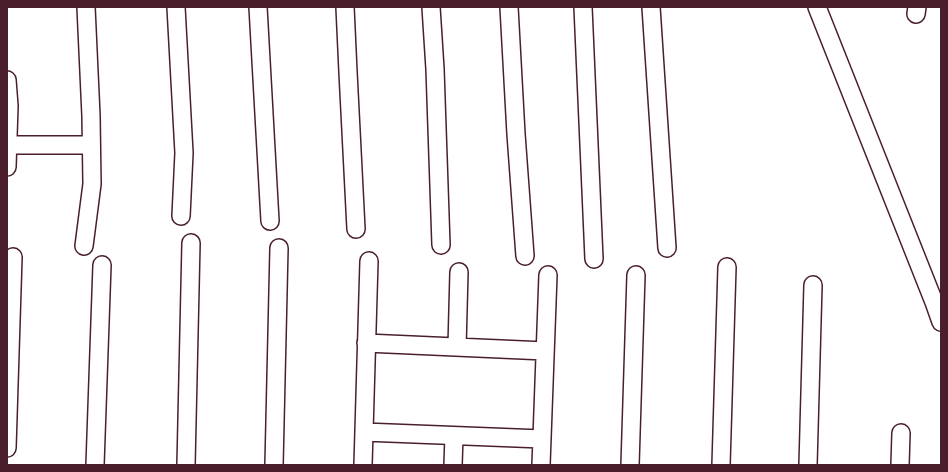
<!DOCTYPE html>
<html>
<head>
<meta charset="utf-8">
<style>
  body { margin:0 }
  #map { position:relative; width:948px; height:472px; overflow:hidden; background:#fff; font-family:Kalam,sans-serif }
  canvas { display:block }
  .frame { position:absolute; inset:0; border:8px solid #4a1f2b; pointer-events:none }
</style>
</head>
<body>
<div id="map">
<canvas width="948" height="472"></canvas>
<div class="frame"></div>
</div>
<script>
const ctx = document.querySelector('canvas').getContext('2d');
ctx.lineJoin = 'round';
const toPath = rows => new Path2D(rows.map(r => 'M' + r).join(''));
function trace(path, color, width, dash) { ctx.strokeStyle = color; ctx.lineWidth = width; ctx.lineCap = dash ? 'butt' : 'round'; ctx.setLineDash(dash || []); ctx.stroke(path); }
const street = toPath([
  [176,7,184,153,181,216],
  [258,7,270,221],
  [345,7,348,72,356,229],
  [431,7,435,69,441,245],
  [509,7,516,134,525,256],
  [583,7,594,259],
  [651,7,667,248],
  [817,7,934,302,941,322],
  [916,14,917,7],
  [7,80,9,106,7,167],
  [8,145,91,145],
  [84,246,92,184,91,116,86,7],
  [366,343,545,351],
  [457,347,459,272],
  [364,432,542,439],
  [7,448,13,257],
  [95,465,102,265],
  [186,465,191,243],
  [274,465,279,248],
  [363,465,369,261],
  [453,465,454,436],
  [541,465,548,275],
  [630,465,636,275],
  [721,465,727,267],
  [808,465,813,285],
  [900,465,901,433]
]);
trace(street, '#4a1f2b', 20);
trace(street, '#fff', 17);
</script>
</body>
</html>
